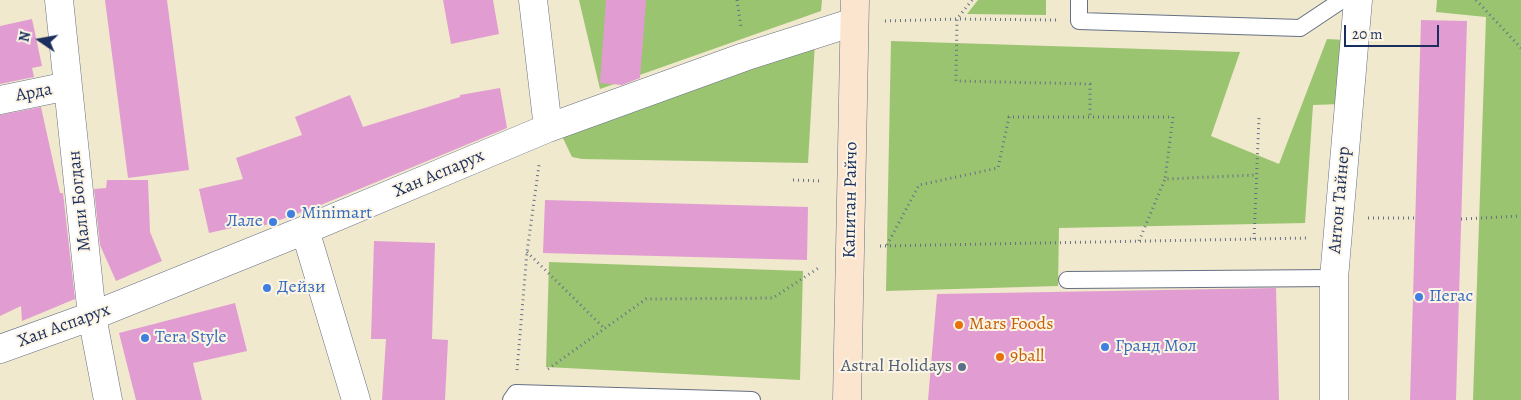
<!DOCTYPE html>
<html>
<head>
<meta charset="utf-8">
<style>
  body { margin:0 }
  #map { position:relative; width:1521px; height:400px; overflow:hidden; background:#f0e9cd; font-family:Alegreya,serif }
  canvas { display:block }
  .north { position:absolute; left:15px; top:15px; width:50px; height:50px; -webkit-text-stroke:4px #fcf5e5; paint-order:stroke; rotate:282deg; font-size:14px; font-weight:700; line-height:20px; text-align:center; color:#1b2f5e }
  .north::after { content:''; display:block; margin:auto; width:18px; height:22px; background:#1b2f5e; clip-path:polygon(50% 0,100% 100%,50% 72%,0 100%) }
  .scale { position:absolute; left:1344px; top:25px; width:95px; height:22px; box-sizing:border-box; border:2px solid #1b2f5e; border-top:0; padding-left:6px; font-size:15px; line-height:18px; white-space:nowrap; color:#1b2f5e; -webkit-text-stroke:4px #fcf5e5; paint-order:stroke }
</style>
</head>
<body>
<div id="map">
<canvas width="1521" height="400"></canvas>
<div class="north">N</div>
<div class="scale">20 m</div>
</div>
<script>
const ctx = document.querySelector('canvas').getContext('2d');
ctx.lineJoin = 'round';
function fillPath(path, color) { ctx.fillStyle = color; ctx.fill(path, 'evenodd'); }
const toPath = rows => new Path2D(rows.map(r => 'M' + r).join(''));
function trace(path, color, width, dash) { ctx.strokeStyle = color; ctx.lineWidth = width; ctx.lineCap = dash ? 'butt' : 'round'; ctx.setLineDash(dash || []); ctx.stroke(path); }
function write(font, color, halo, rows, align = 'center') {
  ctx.font = font + ' Alegreya,serif'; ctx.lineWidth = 4; ctx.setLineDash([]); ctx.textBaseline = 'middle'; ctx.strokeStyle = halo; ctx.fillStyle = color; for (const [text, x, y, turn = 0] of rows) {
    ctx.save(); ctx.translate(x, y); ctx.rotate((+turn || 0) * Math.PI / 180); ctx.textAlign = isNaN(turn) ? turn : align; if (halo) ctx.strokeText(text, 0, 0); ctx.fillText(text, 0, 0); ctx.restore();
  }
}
fillPath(toPath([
  [579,0,822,0,821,11,600,89],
  [978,0,1046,0,1046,15,967,14],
  [1437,0,1521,0,1521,400,1473,400,1486,17,1436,12],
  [1327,39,1346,40,1341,104,1313,105,1305,223,1059,228,1058,286,886,291,891,41,1240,52,1211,136,1279,164],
  [815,42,808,163,582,159,572,157,560,132],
  [549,262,803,271,800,380,546,367]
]), '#9bc471');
fillPath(toPath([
  [105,0,167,0,189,170,128,178],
  [443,0,493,0,499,34,451,44],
  [606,0,646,0,640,78,622,85,600,83],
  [32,19,42,66,32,68,34,77,0,84,0,26],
  [1421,20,1467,21,1456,400,1410,400],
  [500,88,507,128,316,207,260,227,258,222,209,233,199,189,243,179,236,158,302,135,295,117,350,95,363,127,460,97,460,95],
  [41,107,60,193,63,193,75,299,22,321,21,306,0,316,0,115],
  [107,180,148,180,150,232,162,261,116,281,100,245,94,189,106,188],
  [545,200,808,207,807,260,543,253],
  [374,241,435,243,432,339,448,340,445,400,382,400,386,339,371,339],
  [1276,288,1279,400,928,400,937,294],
  [235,303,247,351,193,363,202,400,136,400,119,333]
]), '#e19dd2');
const lane = toPath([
  [1079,0,1079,21,1300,28,1342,0],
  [1067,280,1334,278],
  [511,400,516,393,752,400]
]);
const street = toPath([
  [59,0,92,316,108,400],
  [533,0,548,128],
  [0,100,68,86],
  [305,230,356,400],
  [0,349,92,316,305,230,548,128,744,57,854,22],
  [1334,400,1334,278,1358,0]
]);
const secondary = toPath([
  [847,400,855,0]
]);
trace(lane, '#667085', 18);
trace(street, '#667085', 29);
trace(secondary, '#667085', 29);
trace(toPath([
  [737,0,741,27],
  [972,0,957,19,956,81,1090,84,1090,117],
  [1476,0,1521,48],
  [885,21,957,19,1056,20],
  [793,180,822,181],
  [1368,218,1415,218],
  [1461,219,1521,216],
  [1254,239,1259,117],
  [1139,241,1165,179],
  [887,245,919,185,998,168,1009,117,1173,117,1165,179,1256,175],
  [880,246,1309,238],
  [527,252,604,328],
  [548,369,646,299,773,298,820,267],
  [517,370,527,252,539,165]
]), '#667085', 3, [1, 4]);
trace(lane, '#fff', 16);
trace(street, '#fff', 28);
trace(secondary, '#fce5cf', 28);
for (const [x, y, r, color] of [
  [291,214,5,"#3f7fe0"],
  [273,222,5,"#3f7fe0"],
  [267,288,5,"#3f7fe0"],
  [1419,297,5,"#3f7fe0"],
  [959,325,5,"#e8710a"],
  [145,338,5,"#3f7fe0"],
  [1105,347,5,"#3f7fe0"],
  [1000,357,5,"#e8710a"],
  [962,367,5,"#5c6f8a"]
]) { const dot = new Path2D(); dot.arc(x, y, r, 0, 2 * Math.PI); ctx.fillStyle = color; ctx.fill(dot); trace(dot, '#fcf5e5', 2); }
write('18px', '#1b2f5e', '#fcf5e5', [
  ["Арда",34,93,-11],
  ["Хан Аспарух",439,174,-23],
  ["Капитан Райчо",851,200,-89],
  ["Антон Тайнер",1340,200,-85],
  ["Мали Богдан",80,201,-96],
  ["Хан Аспарух",64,326,-20]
]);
write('18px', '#366cbe', '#fcf5e5', [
  ["Minimart",301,214],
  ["Лале",263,222,"right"],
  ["Дейзи",277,288],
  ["Пегас",1429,297],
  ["Tera Style",155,338],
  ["Гранд Мол",1115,347]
], 'left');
write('18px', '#c56008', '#fcf5e5', [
  ["Mars Foods",969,325],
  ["9ball",1010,357]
], 'left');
write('18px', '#4e5e75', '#fcf5e5', [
  ["Astral Holidays",952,367]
], 'right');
</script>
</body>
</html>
